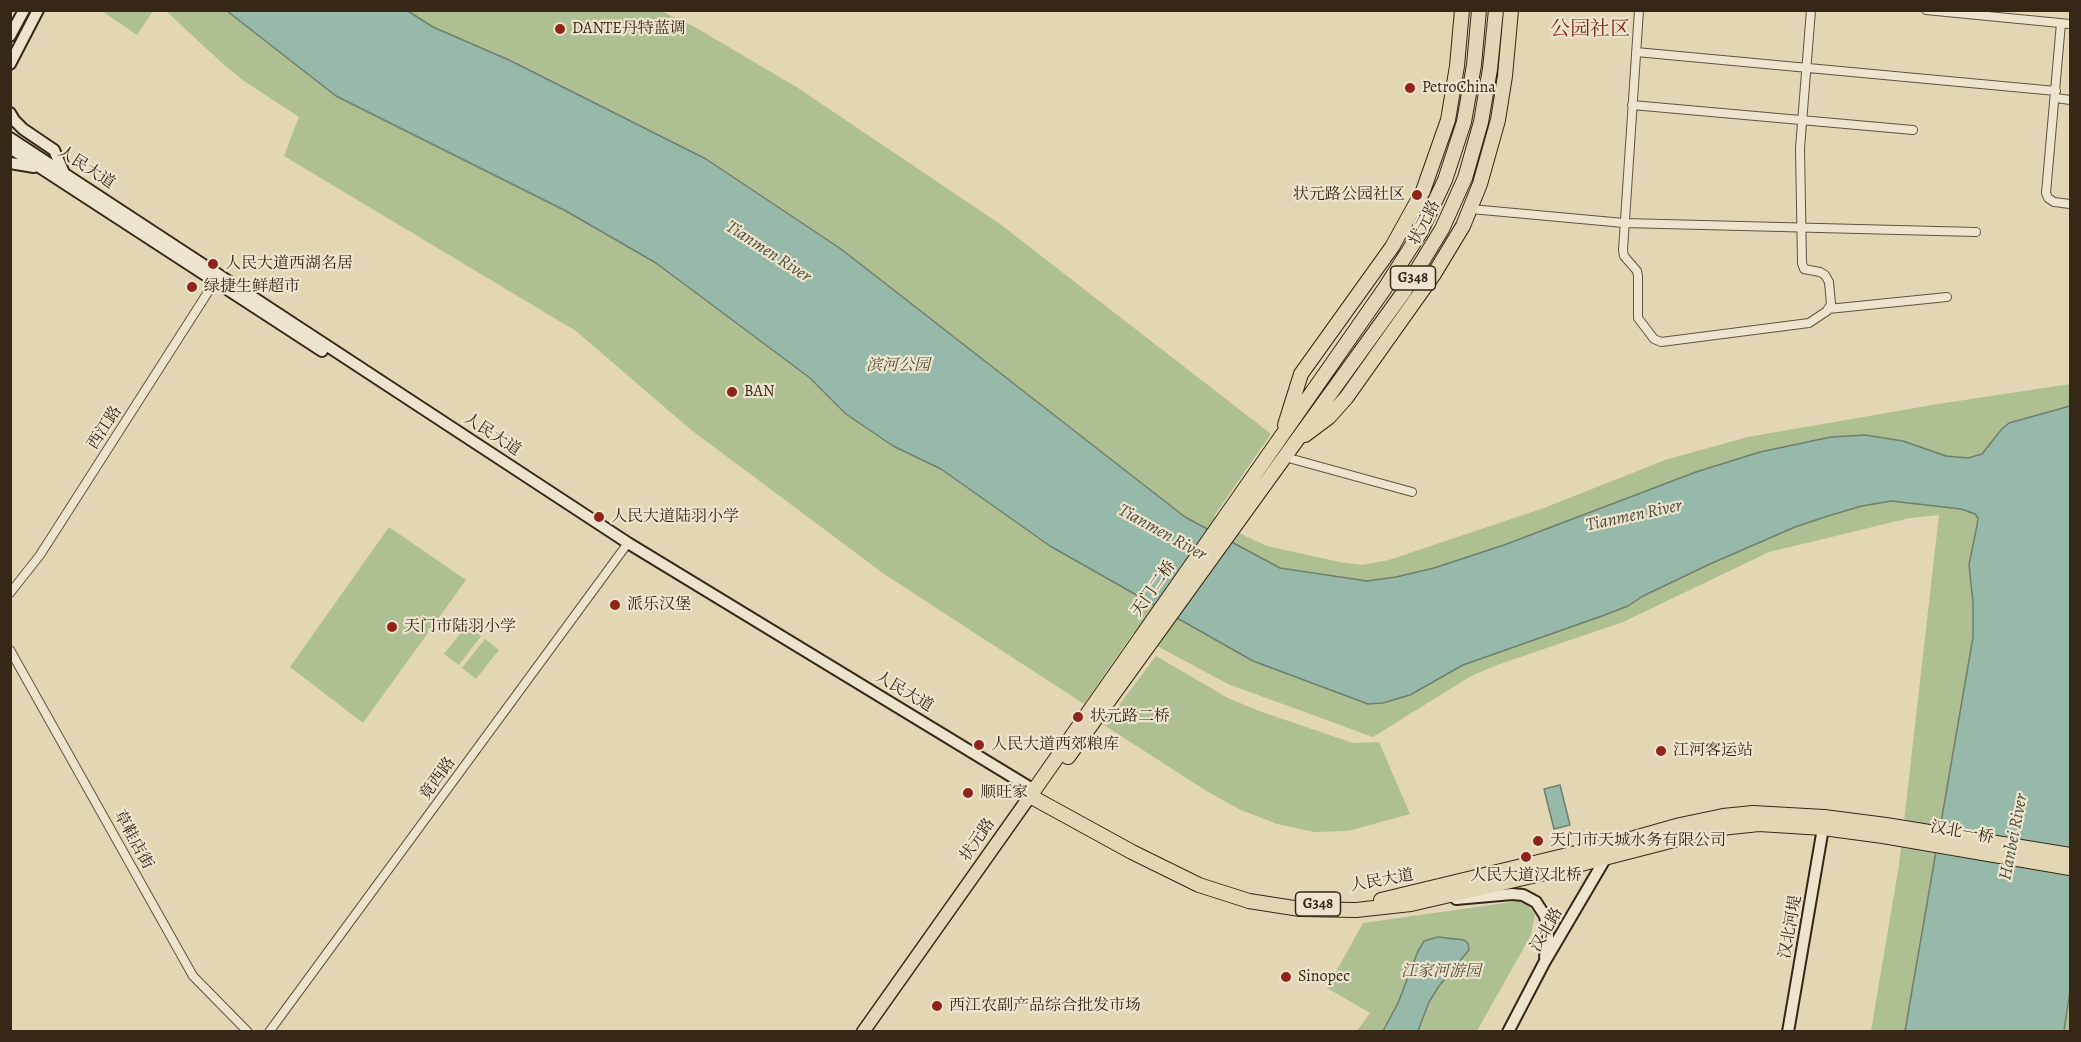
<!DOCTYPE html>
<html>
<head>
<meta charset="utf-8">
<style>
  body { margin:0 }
  #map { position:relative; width:2081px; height:1042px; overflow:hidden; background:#e3d6b4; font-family:Alegreya,serif }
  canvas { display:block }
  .frame { position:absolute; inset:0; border:12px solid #372716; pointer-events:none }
</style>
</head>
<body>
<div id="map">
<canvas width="2081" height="1042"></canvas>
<div class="frame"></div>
</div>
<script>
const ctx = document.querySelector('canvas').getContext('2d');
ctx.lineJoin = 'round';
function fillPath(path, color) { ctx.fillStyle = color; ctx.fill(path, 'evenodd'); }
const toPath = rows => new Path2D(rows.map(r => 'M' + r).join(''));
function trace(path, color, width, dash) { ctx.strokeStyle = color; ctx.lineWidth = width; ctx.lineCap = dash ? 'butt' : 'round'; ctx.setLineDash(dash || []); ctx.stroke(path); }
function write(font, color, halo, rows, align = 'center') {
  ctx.font = font + ' Alegreya,"Noto Serif SC",serif'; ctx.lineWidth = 4.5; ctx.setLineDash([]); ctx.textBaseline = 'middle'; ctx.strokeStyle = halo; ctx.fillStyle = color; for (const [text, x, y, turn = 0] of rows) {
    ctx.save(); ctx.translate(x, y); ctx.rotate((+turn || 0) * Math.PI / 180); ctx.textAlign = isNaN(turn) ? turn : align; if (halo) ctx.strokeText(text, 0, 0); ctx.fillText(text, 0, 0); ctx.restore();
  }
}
fillPath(toPath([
  [102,11,153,11,137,35],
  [166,11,661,11,693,26,798,88,1000,224,1271,434,1214,516,1241,534,1267,546,1340,562,1362,565,1389,560,1544,508,1665,460,1748,437,1938,404,2070,384,2070,1031,1871,1031,1899,865,1939,515,1910,518,1769,552,1623,622,1497,665,1471,676,1373,737,1228,684,1133,633,1084,704,884,574,690,429,576,331,284,156,299,117,244,81,222,63],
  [389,527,466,580,363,723,290,667],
  [467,625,481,636,459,665,444,654],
  [485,639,499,650,476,679,462,668],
  [1156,656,1228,698,1259,711,1353,743,1379,742,1410,814,1348,831,1314,832,1277,824,1241,810,1208,792,1104,725],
  [1519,901,1526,903,1535,914,1531,935,1477,1031,1357,1031,1370,1013,1327,988,1363,923]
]), '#aebf91');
const water = toPath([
  [227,11,408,11,433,27,509,60,706,159,841,249,1185,517,1280,568,1367,581,1396,577,1434,568,1504,545,1696,472,1760,452,1831,437,1865,435,1903,441,1946,456,1968,458,1982,454,2001,430,2009,423,2070,406,2070,990,2064,1031,1905,1031,1973,637,1973,603,1969,565,1977,525,1978,518,1975,514,1961,509,1891,501,1862,506,1828,516,1795,527,1710,564,1643,596,1628,606,1602,616,1463,665,1410,695,1383,703,1368,704,1253,661,1050,546,941,469,893,446,846,414,810,378,656,263,566,211,336,96,227,11],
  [1560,785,1570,825,1554,829,1544,789,1560,785],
  [1438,937,1464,940,1468,943,1469,950,1439,986,1429,1002,1418,1031,1383,1031,1398,1003,1418,951,1424,941,1438,937]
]);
fillPath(water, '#96b9a9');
trace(water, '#707f6e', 1.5);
const street = toPath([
  [1639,10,1623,250,1624,256,1637,271,1638,276,1638,318,1654,339,1661,342,1809,323,1827,311,1831,304,1829,282,1825,275,1820,272,1804,269,1802,263,1800,148,1811,10],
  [1926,10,2070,24],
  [2061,23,2046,193,2048,198,2054,202,2070,204],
  [1636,52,2056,91],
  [2056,98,2070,100],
  [1632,105,1913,130],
  [1471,209,1624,223,1976,232],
  [1828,309,1947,297],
  [1285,457,1412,492],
  [10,593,40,555,217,278],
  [10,650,193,976,248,1032],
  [269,1032,628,543]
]);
const secondary = toPath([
  [10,36,24,10],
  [10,64,38,10],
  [10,113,14,120,23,129,54,150,64,173],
  [10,138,628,543,1034,790],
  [10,148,322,351],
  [10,163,34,167],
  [1456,899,1512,894,1523,895,1536,902,1545,916,1547,927,1548,937,1545,957],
  [1508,1032,1544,963,1608,854],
  [1788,1032,1823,828]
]);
const primary = toPath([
  [863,1032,1030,796]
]);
const highway = toPath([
  [1479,10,1474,65,1464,122,1445,180,1420,233,1385,288,1030,796,1132,852,1199,885,1249,901,1300,909,1356,910,1411,904,1554,871,1721,828,1759,824,1823,828,1883,836,2070,868],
  [1285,425,1301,374,1392,247,1423,191,1448,120,1457,66,1462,10],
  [1305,435,1329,417,1346,398,1434,274,1463,226,1480,184,1498,120,1505,76,1511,10],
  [1068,757,1403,293,1442,229,1465,178,1481,122,1490,69,1496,10],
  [1381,900,1613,844,1680,825,1723,816,1753,813,1824,817,1886,825,2070,855]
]);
trace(street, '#62533e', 10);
trace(secondary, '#372716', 14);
trace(primary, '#372716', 15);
trace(highway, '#372716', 16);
trace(street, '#ede4ce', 8);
trace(secondary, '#ede4ce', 10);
trace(primary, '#e3d6b4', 12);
trace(highway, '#e3d6b4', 14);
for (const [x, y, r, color] of [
  [560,29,6,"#8f2418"],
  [1410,88,6,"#8f2418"],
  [1417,195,6,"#8f2418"],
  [213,264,6,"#8f2418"],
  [192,287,6,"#8f2418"],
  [732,392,6,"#8f2418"],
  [599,517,6,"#8f2418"],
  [615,605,6,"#8f2418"],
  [392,627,6,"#8f2418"],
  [1078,717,6,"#8f2418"],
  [979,745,6,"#8f2418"],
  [1661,751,6,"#8f2418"],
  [968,793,6,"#8f2418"],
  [1538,841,6,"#8f2418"],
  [1526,857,6,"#8f2418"],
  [1286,977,6,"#8f2418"],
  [937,1006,6,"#8f2418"]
]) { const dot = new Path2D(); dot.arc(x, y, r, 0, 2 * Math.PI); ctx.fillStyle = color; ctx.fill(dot); trace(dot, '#ede4ce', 2); }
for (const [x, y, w] of [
  [1413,278,45],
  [1318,904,45]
]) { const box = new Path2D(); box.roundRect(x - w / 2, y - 12, w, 24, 4.5); ctx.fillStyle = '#ede4ce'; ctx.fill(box); trace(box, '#372716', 1.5); }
write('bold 15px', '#372716', null, [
  ["G348",1413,278],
  ["G348",1318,904]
]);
write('16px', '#372716', '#ede4ce', [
  ["DANTE丹特蓝调",572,29],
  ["PetroChina",1422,88],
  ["状元路公园社区",1405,195,"right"],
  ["人民大道西湖名居",225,264],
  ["绿捷生鲜超市",204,287],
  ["BAN",744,392],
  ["人民大道陆羽小学",611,517],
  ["派乐汉堡",627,605],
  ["天门市陆羽小学",404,627],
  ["状元路二桥",1090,717],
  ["人民大道西郊粮库",991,745],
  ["江河客运站",1673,751],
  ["顺旺家",980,793],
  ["天门市天城水务有限公司",1550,841],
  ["人民大道汉北桥",1526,876,"center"],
  ["Sinopec",1298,977],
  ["西江农副产品综合批发市场",949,1006]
], 'left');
write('16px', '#372716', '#ede4ce', [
  ["人民大道",86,168,33],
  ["状元路",1425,223,-62],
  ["西江路",105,428,-57],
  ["人民大道",492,435,33],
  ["天门二桥",1154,589,-55],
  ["人民大道",904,692,31],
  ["竟西路",438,779,-54],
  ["汉北一桥",1962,833,10],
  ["草鞋店街",133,840,61],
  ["状元路",978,840,-55],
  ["人民大道",1382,881,-10],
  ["汉北河堤",1791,927,-80],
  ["汉北路",1547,930,-60]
]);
write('italic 16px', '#554d35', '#ede4ce', [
  ["滨河公园",898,366],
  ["江家河游园",1441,972]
]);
write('italic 18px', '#4f4c3b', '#ede4ce', [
  ["Tianmen River",768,252,33],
  ["Tianmen River",1634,516,-12],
  ["Tianmen River",1162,533,29],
  ["Hanbei River",2014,837,-79]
]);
write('20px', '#7a1f14', '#ede4ce', [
  ["公园社区",1590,30]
]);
</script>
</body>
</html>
